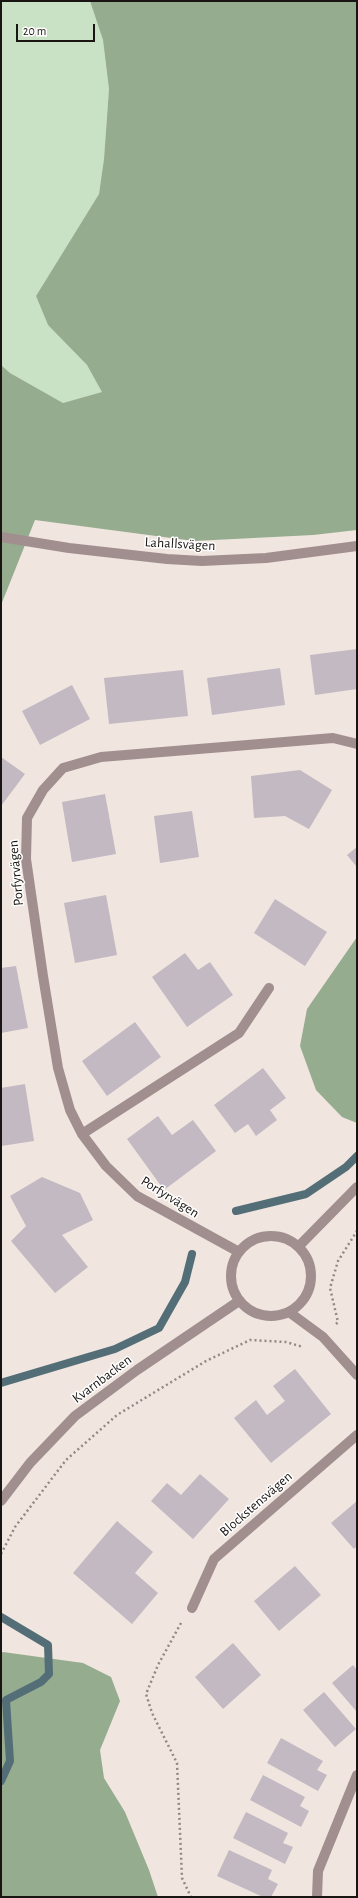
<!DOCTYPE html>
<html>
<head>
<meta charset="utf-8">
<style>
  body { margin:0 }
  #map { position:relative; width:358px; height:1898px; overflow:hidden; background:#f1e5df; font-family:"Alegreya Sans",sans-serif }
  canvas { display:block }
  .frame { position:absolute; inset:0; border:2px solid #191512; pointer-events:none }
  .scale { position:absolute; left:16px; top:24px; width:79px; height:18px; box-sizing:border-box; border:2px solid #191512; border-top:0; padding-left:5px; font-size:12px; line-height:14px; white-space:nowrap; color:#191512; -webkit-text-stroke:3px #fff; paint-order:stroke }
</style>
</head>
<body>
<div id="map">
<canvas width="358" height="1898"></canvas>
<div class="frame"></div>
<div class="scale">20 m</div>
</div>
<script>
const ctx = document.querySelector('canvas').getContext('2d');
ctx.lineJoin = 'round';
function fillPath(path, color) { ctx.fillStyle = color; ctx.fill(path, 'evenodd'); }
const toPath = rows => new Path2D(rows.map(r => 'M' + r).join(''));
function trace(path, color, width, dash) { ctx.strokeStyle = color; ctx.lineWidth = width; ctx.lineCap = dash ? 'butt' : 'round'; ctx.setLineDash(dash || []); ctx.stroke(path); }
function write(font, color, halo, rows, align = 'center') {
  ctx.font = font + ' "Alegreya Sans",sans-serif'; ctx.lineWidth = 3; ctx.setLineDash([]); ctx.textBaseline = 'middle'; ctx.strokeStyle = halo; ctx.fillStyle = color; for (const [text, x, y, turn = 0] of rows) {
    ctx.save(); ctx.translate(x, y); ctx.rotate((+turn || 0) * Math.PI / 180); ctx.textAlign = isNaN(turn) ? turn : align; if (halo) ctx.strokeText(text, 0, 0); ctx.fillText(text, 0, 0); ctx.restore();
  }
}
fillPath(toPath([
  [1,1,90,1,103,40,109,89,104,159,99,194,36,296,48,325,87,365,103,392,63,403,10,373,1,365]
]), '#c9e1c4');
fillPath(toPath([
  [90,1,357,1,357,530,313,535,194,541,35,520,1,605,1,365,10,373,63,403,102,392,87,365,48,325,36,296,99,194,104,159,109,89,103,40],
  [357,937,357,1123,342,1117,316,1090,300,1046,307,1009],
  [3,1652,83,1663,111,1677,120,1701,100,1750,104,1778,125,1812,149,1870,158,1897,1,1897,1,1653]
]), '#95ac8f');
trace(toPath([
  [236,1211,306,1194,346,1167,357,1156],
  [1,1383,115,1349,159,1328,185,1282,192,1254],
  [1,1617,48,1645,49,1674,41,1682,6,1700,10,1761,1,1781]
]), '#546e78', 8);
fillPath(toPath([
  [357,649,357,689,315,695,310,655],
  [280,668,285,705,212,715,207,678],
  [183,670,188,716,109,724,104,678],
  [72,685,90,719,40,745,22,711],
  [1,757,25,774,1,806],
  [300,770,332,790,309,829,285,816,254,818,251,776],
  [105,794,116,854,72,862,62,802],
  [192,811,199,857,160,863,154,816],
  [357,847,357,867,347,855],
  [106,895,117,955,75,963,64,903],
  [275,899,327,932,305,966,254,933],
  [185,953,198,970,210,962,233,995,187,1027,152,977],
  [16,966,28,1028,1,1033,1,968],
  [135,1022,161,1057,107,1096,82,1061],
  [263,1068,286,1098,270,1110,277,1120,256,1136,248,1124,235,1133,214,1105],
  [25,1084,34,1141,1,1146,1,1088],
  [158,1116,172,1135,193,1120,216,1151,164,1190,127,1139],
  [42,1177,80,1193,93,1220,62,1235,88,1267,55,1293,11,1241,26,1226,10,1196],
  [295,1369,331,1414,271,1463,234,1418,256,1400,267,1415,285,1401,273,1386],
  [200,1474,229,1499,193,1539,151,1501,167,1483,181,1495],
  [357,1501,357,1546,354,1549,331,1523],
  [117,1521,153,1552,135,1573,158,1593,132,1624,73,1573],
  [295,1566,321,1595,279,1631,254,1601],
  [233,1643,261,1675,223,1709,195,1677],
  [353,1665,357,1670,357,1712,332,1683],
  [324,1692,356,1729,335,1747,303,1710],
  [281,1738,323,1761,317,1770,327,1775,318,1791,267,1763],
  [263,1775,305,1797,300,1806,309,1811,301,1827,250,1800],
  [246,1812,288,1833,283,1843,293,1847,285,1864,233,1838],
  [229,1850,272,1870,268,1879,278,1884,271,1897,263,1897,217,1876]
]), '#c2b9c2');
trace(toPath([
  [336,1324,338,1322,330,1288,338,1261,357,1231],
  [1,1554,15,1527,66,1460,117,1415,206,1361,250,1340,286,1342,303,1347],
  [181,1623,158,1665,146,1694,152,1713,177,1763,182,1878,191,1897]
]), '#918984', 2.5, [2, 3]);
trace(toPath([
  [1,537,69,548,167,559,202,561,266,558,357,546],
  [82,1134,239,1033,269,988],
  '231 1276a40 40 0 1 1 80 0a40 40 0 1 1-80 0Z',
  [299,1246,357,1187],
  [239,1252,137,1196,106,1166,82,1134,70,1110,58,1068,43,976,26,859,27,818,43,790,63,768,101,757,333,738,357,744],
  [289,1312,323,1337,357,1375],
  [1,1501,30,1463,75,1416,137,1370,239,1301],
  [192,1608,214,1559,357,1435],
  [317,1897,318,1871,357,1775]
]), '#a18f8f', 10);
write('14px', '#191512', '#fff', [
  ["Lahallsvägen",180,544,3],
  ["Porfyrvägen",16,873,-95],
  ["Porfyrvägen",170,1197,32],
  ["Kvarnbacken",102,1379,-37],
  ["Blockstensvägen",256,1504,-41]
]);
</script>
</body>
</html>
